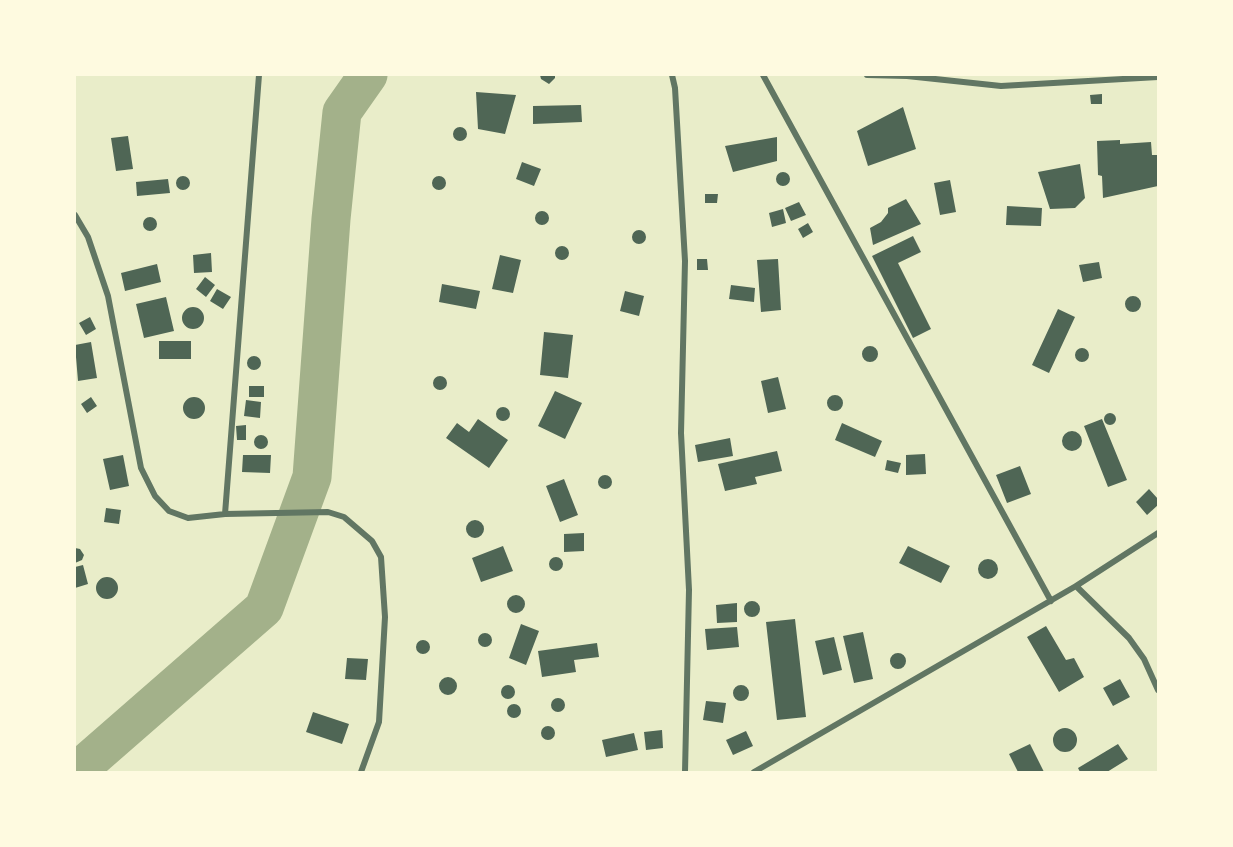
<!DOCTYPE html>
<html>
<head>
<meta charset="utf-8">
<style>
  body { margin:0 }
  #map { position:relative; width:1233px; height:847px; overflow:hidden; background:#e9edc9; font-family:Lora,serif }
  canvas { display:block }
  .frame { position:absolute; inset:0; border:76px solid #fefae0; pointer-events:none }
</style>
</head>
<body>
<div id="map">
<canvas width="1233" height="847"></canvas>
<div class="frame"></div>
</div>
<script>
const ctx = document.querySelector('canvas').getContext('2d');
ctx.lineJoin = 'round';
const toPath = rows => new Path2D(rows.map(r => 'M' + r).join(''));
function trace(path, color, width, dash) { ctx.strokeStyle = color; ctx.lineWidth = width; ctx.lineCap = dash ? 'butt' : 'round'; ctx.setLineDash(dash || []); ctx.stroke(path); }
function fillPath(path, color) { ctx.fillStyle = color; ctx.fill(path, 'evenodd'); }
trace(toPath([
  [76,772,264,608,312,477,331,219,342,112,368,75]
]), '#a3b18a', 39);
fillPath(toPath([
  [540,75,555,75,555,78,549,84,541,79],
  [476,92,516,95,505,134,478,129],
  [1102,94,1102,104,1091,104,1090,95],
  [581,105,582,122,533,124,533,106],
  [903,107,916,149,868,166,857,131],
  '453 134a7 7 0 1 1 14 0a7 7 0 1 1-14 0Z',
  [128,136,133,169,116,171,111,138],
  [777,137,777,161,733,172,725,146],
  [1120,140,1120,144,1151,142,1152,155,1158,155,1158,186,1103,198,1102,176,1098,175,1097,141],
  [522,162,541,169,534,186,516,179],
  [1080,164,1085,198,1075,208,1050,209,1038,172],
  '776 179a7 7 0 1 1 14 0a7 7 0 1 1-14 0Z',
  '432 183a7 7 0 1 1 14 0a7 7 0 1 1-14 0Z',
  '176 183a7 7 0 1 1 14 0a7 7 0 1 1-14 0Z',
  [168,179,170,193,137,196,136,182],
  [950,180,956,212,940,215,934,183],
  [705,194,718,194,717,203,705,203],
  [906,199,921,224,873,245,870,228,881,222,888,213,888,208],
  [799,202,806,215,791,221,785,208],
  [1007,206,1042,208,1041,226,1006,225],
  [783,209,786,223,772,227,769,213],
  '535 218a7 7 0 1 1 14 0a7 7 0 1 1-14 0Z',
  '143 224a7 7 0 1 1 14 0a7 7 0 1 1-14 0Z',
  [808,223,813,232,803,238,798,229],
  '632 237a7 7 0 1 1 14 0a7 7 0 1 1-14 0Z',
  [913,236,921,252,898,263,931,329,913,338,872,256],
  '555 253a7 7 0 1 1 14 0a7 7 0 1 1-14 0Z',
  [211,253,212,272,194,273,193,255],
  [500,255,521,260,513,293,492,289],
  [697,259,707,259,708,270,697,270],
  [778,259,781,310,761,312,757,260],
  [1099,262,1102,278,1083,282,1079,265],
  [157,264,161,282,125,291,121,273],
  [205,277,215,285,206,297,196,289],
  [442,284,480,291,476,309,439,302],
  [731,285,755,288,754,302,729,299],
  [217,289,231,297,223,309,210,301],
  [625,291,644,296,639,316,620,311],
  '1125 304a8 8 0 1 1 16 0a8 8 0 1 1-16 0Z',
  [166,297,174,331,144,338,136,304],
  '182 318a11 11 0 1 1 22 0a11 11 0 1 1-22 0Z',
  [1058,309,1075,317,1049,373,1032,365],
  [90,317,96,329,86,335,79,323],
  [544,332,573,335,568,378,540,375],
  [159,341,191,341,191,359,159,359],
  [91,342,97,378,78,381,75,345],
  '862 354a8 8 0 1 1 16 0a8 8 0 1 1-16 0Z',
  '1075 355a7 7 0 1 1 14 0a7 7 0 1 1-14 0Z',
  '247 363a7 7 0 1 1 14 0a7 7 0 1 1-14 0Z',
  '433 383a7 7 0 1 1 14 0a7 7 0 1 1-14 0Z',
  [778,377,786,409,768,413,761,381],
  [249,386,264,386,264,397,249,397],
  [555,391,582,403,565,439,538,426],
  '827 403a8 8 0 1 1 16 0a8 8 0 1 1-16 0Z',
  '183 408a11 11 0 1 1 22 0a11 11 0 1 1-22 0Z',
  [91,397,97,406,87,413,81,404],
  [246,400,261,402,260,418,244,416],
  '496 414a7 7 0 1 1 14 0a7 7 0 1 1-14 0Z',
  '1104 419a6 6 0 1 1 12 0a6 6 0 1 1-12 0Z',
  [478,419,508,440,489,468,446,438,457,423,469,432],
  [1102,419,1127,480,1108,487,1084,426],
  [842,423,882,441,875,457,835,440],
  [246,425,246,440,237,440,236,426],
  '1062 441a10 10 0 1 1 20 0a10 10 0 1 1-20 0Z',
  '254 442a7 7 0 1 1 14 0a7 7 0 1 1-14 0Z',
  [730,438,733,456,698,462,695,445],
  [777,451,782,471,755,477,757,484,725,491,718,464],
  [925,454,926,474,906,475,906,455],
  [123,455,129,486,110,490,103,459],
  [243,455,271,455,270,473,242,472],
  [887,460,901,463,898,473,885,470],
  [1020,466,1031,494,1007,503,996,475],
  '598 482a7 7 0 1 1 14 0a7 7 0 1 1-14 0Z',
  [564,479,578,515,560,522,546,486],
  [1149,489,1158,499,1158,505,1147,515,1136,502],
  [106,508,121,510,119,524,104,522],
  '466 529a9 9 0 1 1 18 0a9 9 0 1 1-18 0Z',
  [584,533,584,551,564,552,564,534],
  [503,546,513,571,481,582,472,558],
  [908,546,950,566,941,583,899,563],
  [75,548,80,549,84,555,82,560,75,563],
  '549 564a7 7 0 1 1 14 0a7 7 0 1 1-14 0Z',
  '978 569a10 10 0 1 1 20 0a10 10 0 1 1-20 0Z',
  [83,565,88,584,75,588,75,567],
  '96 588a11 11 0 1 1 22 0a11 11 0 1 1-22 0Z',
  '507 604a9 9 0 1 1 18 0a9 9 0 1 1-18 0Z',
  '744 609a8 8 0 1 1 16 0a8 8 0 1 1-16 0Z',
  [737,603,737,622,717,623,716,605],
  [795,619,806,717,777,720,766,622],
  [521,624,539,631,526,665,509,658],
  [1046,626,1066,660,1074,658,1084,677,1059,692,1027,637],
  [737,627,739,647,707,650,705,629],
  [863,632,873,679,854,683,843,636],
  '478 640a7 7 0 1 1 14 0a7 7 0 1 1-14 0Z',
  [834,637,842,670,823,675,815,641],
  '416 647a7 7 0 1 1 14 0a7 7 0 1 1-14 0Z',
  [597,643,599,657,574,660,576,672,542,677,538,651],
  '890 661a8 8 0 1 1 16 0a8 8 0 1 1-16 0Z',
  [347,658,368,659,366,680,345,679],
  '439 686a9 9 0 1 1 18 0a9 9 0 1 1-18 0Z',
  [1120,679,1130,697,1113,706,1103,688],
  '733 693a8 8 0 1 1 16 0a8 8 0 1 1-16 0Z',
  '501 692a7 7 0 1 1 14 0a7 7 0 1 1-14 0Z',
  '551 705a7 7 0 1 1 14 0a7 7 0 1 1-14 0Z',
  [706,701,726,703,723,723,703,720],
  '507 711a7 7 0 1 1 14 0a7 7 0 1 1-14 0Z',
  [313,712,349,724,342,744,306,732],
  '541 733a7 7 0 1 1 14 0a7 7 0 1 1-14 0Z',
  '1053 740a12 12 0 1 1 24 0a12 12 0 1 1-24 0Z',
  [662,730,663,748,646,750,644,732],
  [746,731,753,746,733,755,726,740],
  [634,733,638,750,606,757,602,740],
  [1030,744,1044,772,1018,772,1009,754],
  [1118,744,1128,759,1107,772,1080,772,1078,768]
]), '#4f6655');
trace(toPath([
  [672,75,675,88,685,261,681,433,689,590,685,772],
  [763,75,1051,601],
  [867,75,907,76,1001,86,1158,77],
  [75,215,88,237,108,296,141,468,155,496,169,511,188,518,225,514,328,512,344,517,372,541,381,557,385,617,379,722,361,772],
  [225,514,259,75],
  [1076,586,1129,638,1144,659,1158,690],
  [754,772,1076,586,1158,533]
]), '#617663', 6);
</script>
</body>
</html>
